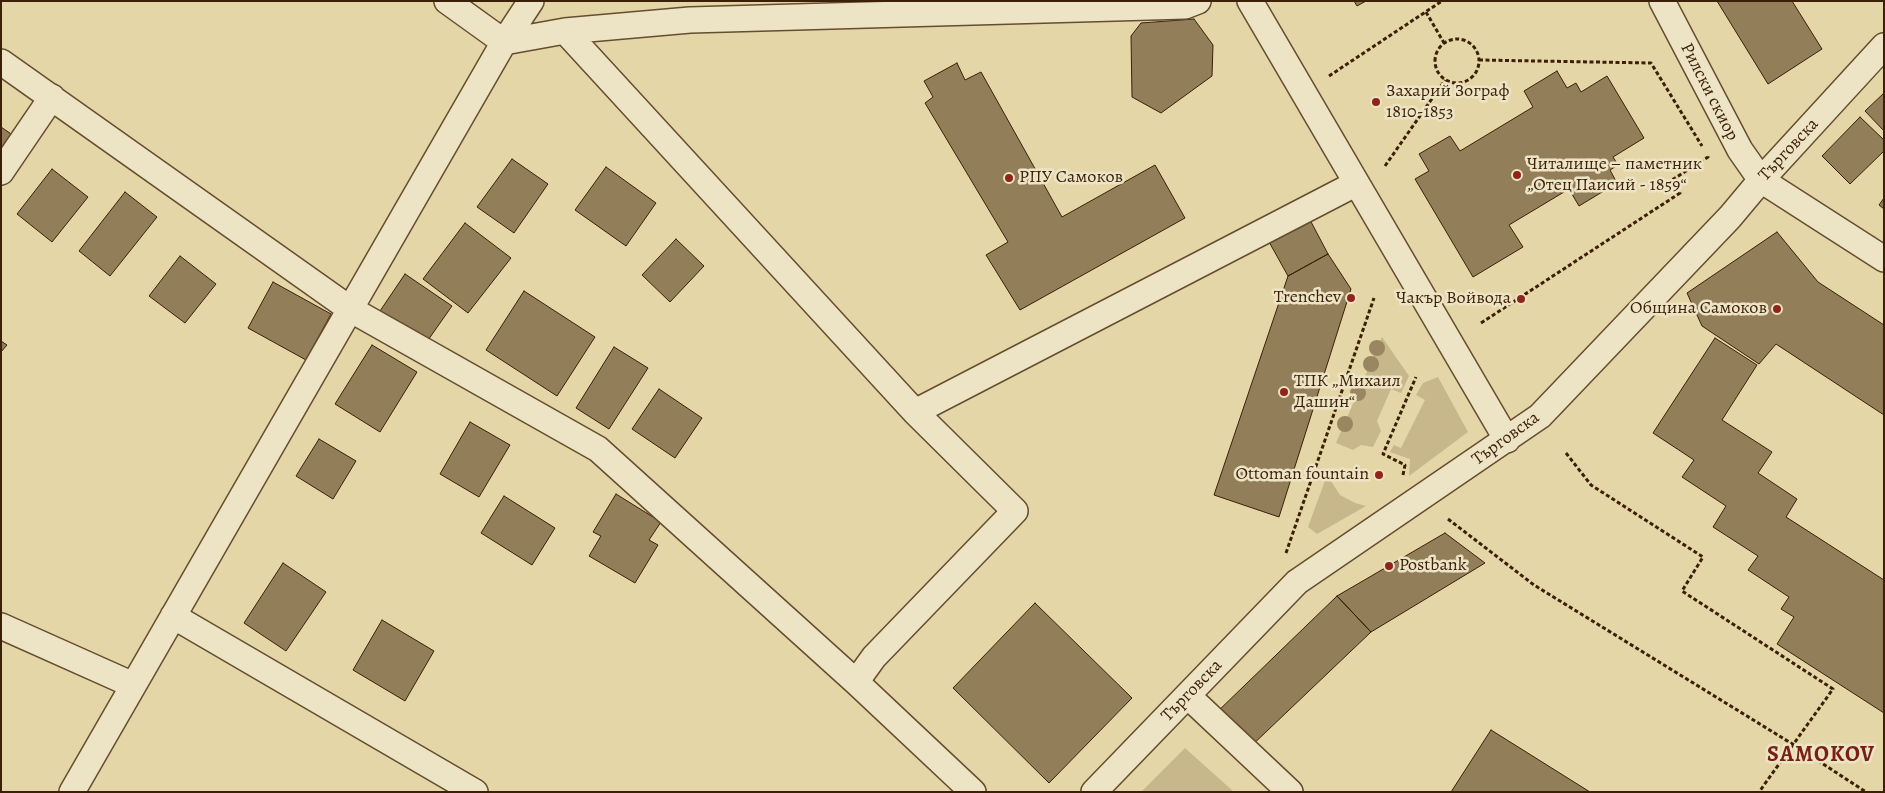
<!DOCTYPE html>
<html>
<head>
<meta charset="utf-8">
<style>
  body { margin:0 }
  #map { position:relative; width:1885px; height:793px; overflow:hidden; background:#e4d6a6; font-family:Alegreya,serif }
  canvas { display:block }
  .frame { position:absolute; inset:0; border:2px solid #3b1f07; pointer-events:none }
</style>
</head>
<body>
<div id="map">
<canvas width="1885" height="793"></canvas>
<div class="frame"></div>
</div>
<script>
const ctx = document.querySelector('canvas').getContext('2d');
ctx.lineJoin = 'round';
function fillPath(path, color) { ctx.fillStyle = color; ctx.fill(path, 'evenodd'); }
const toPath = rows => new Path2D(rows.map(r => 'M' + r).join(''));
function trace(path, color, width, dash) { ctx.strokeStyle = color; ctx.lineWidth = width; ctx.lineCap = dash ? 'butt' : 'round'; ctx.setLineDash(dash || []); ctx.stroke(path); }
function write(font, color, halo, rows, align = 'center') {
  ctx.font = font + ' Alegreya,serif'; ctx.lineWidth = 5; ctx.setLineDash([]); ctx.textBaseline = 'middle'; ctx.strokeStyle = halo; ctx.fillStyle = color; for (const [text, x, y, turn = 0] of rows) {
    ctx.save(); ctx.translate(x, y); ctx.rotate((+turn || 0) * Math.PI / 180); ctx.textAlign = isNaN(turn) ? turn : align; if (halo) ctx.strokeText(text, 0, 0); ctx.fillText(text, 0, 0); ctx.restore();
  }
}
fillPath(toPath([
  [1382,337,1409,376,1401,393,1391,389,1377,421,1381,431,1373,447,1361,445,1353,450,1336,443],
  [1438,377,1468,432,1409,476,1410,459,1390,452,1394,445,1401,448,1425,400,1416,395,1423,383],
  [1327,475,1340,495,1355,503,1366,506,1317,534,1308,527],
  [1185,748,1234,792,1141,792]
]), '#c7b78b');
const building = toPath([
  [1354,1,1366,1,1357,6,1354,1],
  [1717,1,1792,1,1822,49,1768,84,1717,1],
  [1194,19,1213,45,1212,76,1161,113,1132,97,1131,36,1141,23,1194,19],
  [957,63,965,80,981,72,1062,217,1155,165,1185,218,1020,310,986,255,1008,242,925,103,933,97,924,81,957,63],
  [1557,71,1567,88,1576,83,1581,92,1607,76,1644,138,1613,157,1618,165,1610,170,1617,183,1579,206,1569,189,1509,225,1523,247,1473,277,1415,179,1429,171,1419,154,1450,136,1460,151,1533,107,1524,91,1557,71],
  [1884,93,1884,131,1865,111,1884,93],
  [1860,117,1884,140,1884,151,1850,184,1822,156,1860,117],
  [1,127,20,140,1,166,1,127],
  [512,159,548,184,514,233,477,207,512,159],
  [606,167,656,203,626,246,575,210,606,167],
  [52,169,88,197,52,242,17,214,52,169],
  [125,192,157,217,110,276,79,251,125,192],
  [1884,198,1884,209,1879,205,1884,198],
  [1309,218,1328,254,1288,276,1268,240,1309,218],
  [465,223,511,258,468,313,423,279,465,223],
  [1777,232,1818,282,1884,325,1884,415,1776,344,1759,364,1702,326,1687,293,1777,232],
  [676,239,704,266,670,302,642,275,676,239],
  [1328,254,1351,289,1279,517,1214,495,1288,276,1328,254],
  [180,256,216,284,185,323,149,296,180,256],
  [405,274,452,306,426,343,380,311,405,274],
  [273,282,331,314,306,360,248,328,273,282],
  [524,291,595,337,557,396,486,350,524,291],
  [1715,338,1757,365,1722,420,1772,452,1758,473,1797,499,1786,517,1884,580,1884,713,1777,644,1794,617,1781,609,1789,597,1748,570,1758,556,1713,527,1726,506,1682,477,1694,460,1653,433,1715,338],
  [1,341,7,345,1,352,1,341],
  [372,345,417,372,380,432,335,404,372,345],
  [614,347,648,368,609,429,576,408,614,347],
  [659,389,702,418,675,458,632,429,659,389],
  [470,422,510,445,479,497,440,474,470,422],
  [319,439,356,461,333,499,296,476,319,439],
  [616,494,661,522,649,540,658,545,635,583,589,556,601,536,593,532,616,494],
  [504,496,555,528,532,565,481,533,504,496],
  [1445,533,1485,563,1371,632,1337,596,1445,533],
  [283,563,326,592,286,651,244,623,283,563],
  [1337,596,1371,632,1247,750,1214,715,1337,596],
  [1035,603,1132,698,1049,783,953,688,1035,603],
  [382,620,434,651,405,701,353,670,382,620],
  [1491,730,1590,792,1451,792,1491,730]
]);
fillPath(building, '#937e5a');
trace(building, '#3b1f07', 1);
const minor = toPath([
  [447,1,504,42,565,31,690,20,1185,6,1198,1],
  [1250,1,1507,440],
  [1662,1,1740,150,1761,180,1884,259],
  [565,31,915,412,1015,511,874,657,856,682],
  [1,62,350,309,598,449,856,682,973,792],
  [1,172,52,97],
  [915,412,1355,184],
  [173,616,475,792],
  [1,626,133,685],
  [1188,696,1290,792],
  [72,792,504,42,531,1],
  [1094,792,1297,582,1540,416,1730,217,1761,180,1884,46]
]);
trace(minor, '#654d2f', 28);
trace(toPath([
  [1426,12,1444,43],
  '1435 61a22 22 0 1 1 44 0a22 22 0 1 1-44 0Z',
  [1479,60,1651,63,1702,146],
  [1329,76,1442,1],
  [1385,166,1445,80],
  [1481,323,1680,193,1672,180,1708,157,1708,155],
  [1566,453,1591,485,1703,557,1682,591,1833,689,1759,792],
  [1403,475,1405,465,1383,454,1416,377],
  [1448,519,1534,585,1794,745,1866,792],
  [1286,553,1374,298]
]), '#3b1f07', 3, [4, 2.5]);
trace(minor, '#ede4c5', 25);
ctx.fillStyle = '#9a8661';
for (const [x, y] of [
  [1377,348],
  [1371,364],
  [1358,393],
  [1345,424]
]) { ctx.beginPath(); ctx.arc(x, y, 8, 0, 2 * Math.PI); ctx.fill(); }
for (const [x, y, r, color] of [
  [1376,102,5,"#8f2418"],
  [1517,175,5,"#8f2418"],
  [1009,178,5,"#8f2418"],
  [1351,298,5,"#8f2418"],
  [1521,299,5,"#8f2418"],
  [1777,309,5,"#8f2418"],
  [1284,392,5,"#8f2418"],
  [1379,475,5,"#8f2418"],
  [1389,566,5,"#8f2418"]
]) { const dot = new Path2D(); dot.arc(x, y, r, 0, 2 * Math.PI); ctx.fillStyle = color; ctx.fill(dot); trace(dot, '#ede4c5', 2); }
write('18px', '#3b1f07', '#ede4c5', [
  ["Захарий Зограф",1386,92],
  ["1810-1853",1386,113],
  ["Читалище – паметник",1527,165],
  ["„Отец Паисий - 1859“",1527,186],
  ["РПУ Самоков",1019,178],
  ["Trenchev",1341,298,"right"],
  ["Чакър Войвода",1511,299,"right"],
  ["Община Самоков",1767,309,"right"],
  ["ТПК „Михаил",1294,382],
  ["Дашин“",1294,403],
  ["Ottoman fountain",1369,475,"right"],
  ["Postbank",1399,566]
], 'left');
write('18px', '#3b1f07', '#ede4c5', [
  ["Рилски скиор",1709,92,63],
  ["Търговска",1789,150,-47],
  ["Търговска",1506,439,-36],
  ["Търговска",1192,691,-46]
]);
ctx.letterSpacing = '1px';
write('bold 22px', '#7a1f14', '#ede4c5', [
  ["SAMOKOV",1821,756]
]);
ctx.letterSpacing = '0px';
</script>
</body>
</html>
